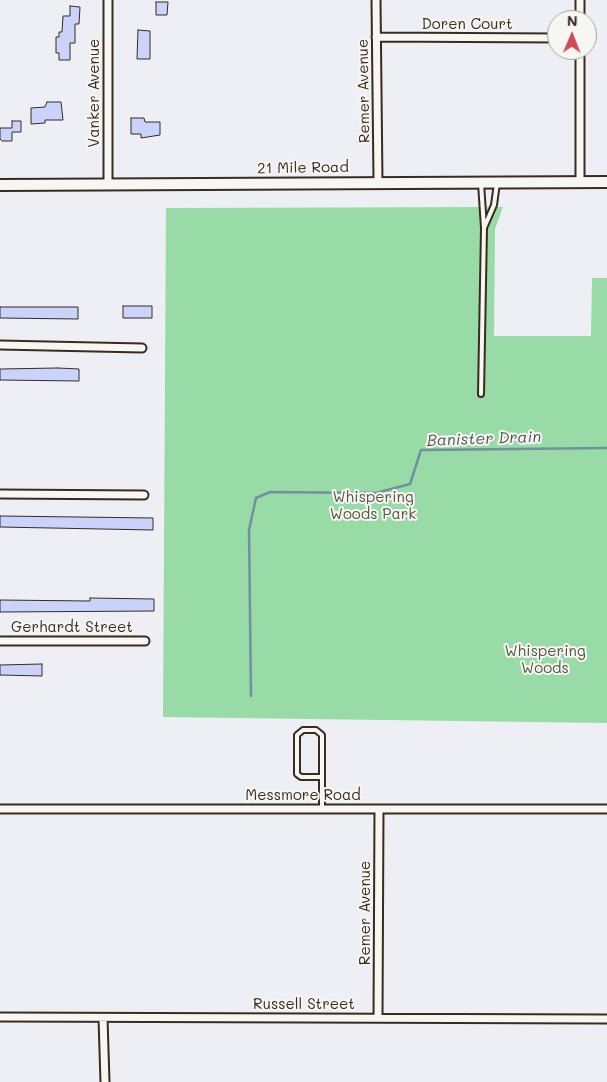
<!DOCTYPE html>
<html>
<head>
<meta charset="utf-8">
<style>
  body { margin:0 }
  #map { position:relative; width:607px; height:1082px; overflow:hidden; background:#edeff4; font-family:Mali,sans-serif }
  canvas { display:block }
  .north { position:absolute; left:547px; top:10px; width:50px; height:50px; box-sizing:border-box; background:#f6f6f2; border:1px solid #aba49d; border-radius:50%; rotate:1deg; font-size:14px; font-weight:700; line-height:20px; text-align:center; color:#3b2a1e }
  .north::after { content:''; display:block; margin:auto; width:18px; height:22px; background:#d1495b; clip-path:polygon(50% 0,100% 100%,50% 72%,0 100%) }
</style>
</head>
<body>
<div id="map">
<canvas width="607" height="1082"></canvas>
<div class="north">N</div>
</div>
<script>
const ctx = document.querySelector('canvas').getContext('2d');
ctx.lineJoin = 'round';
function fillPath(path, color) { ctx.fillStyle = color; ctx.fill(path, 'evenodd'); }
const toPath = rows => new Path2D(rows.map(r => 'M' + r).join(''));
function trace(path, color, width, dash) { ctx.strokeStyle = color; ctx.lineWidth = width; ctx.lineCap = dash ? 'butt' : 'round'; ctx.setLineDash(dash || []); ctx.stroke(path); }
function write(font, color, halo, rows, align = 'center') {
  ctx.font = font + ' Mali,sans-serif'; ctx.lineWidth = 4; ctx.setLineDash([]); ctx.textBaseline = 'middle'; ctx.strokeStyle = halo; ctx.fillStyle = color; for (const [text, x, y, turn = 0] of rows) {
    ctx.save(); ctx.translate(x, y); ctx.rotate((+turn || 0) * Math.PI / 180); ctx.textAlign = isNaN(turn) ? turn : align; if (halo) ctx.strokeText(text, 0, 0); ctx.fillText(text, 0, 0); ctx.restore();
  }
}
fillPath(toPath([
  [503,207,495,229,494,336,591,336,592,278,607,278,607,723,163,717,166,208]
]), '#98dba6');
trace(toPath([
  [251,696,249,530,256,498,270,492,376,493,410,484,421,450,607,448]
]), '#7191a0', 2.5);
const building = toPath([
  [156,2,168,2,167,15,156,15,156,2],
  [70,6,80,7,79,24,75,24,75,43,70,43,70,60,59,60,59,53,56,53,56,37,59,37,59,32,62,32,63,16,70,16,70,6],
  [138,30,150,31,150,59,137,59,138,30],
  [47,102,61,102,63,120,45,120,45,123,31,124,31,108,45,107,47,102],
  [131,118,144,118,145,122,160,122,160,135,141,138,141,134,131,134,131,118],
  [12,121,21,121,21,132,12,132,12,141,2,141,0,139,0,128,12,128,12,121],
  [123,306,152,306,152,318,123,318,123,306],
  [0,307,78,307,78,319,0,318,0,307],
  [58,368,79,369,79,381,0,380,0,369,58,368],
  [0,516,153,518,153,530,0,527,0,516],
  [90,598,154,599,154,611,0,612,0,600,90,601,90,598],
  [42,664,42,676,0,675,0,665,42,664]
]);
fillPath(building, '#c9d3fb');
trace(building, '#3b2a1e', 1);
const lane = toPath([
  [481,183,484,228,494,205,497,183],
  [481,394,484,228],
  [322,777,301,777,297,774,297,735,303,730,316,730,322,735,322,809]
]);
const street = toPath([
  [376,0,378,181],
  [580,0,580,20],
  [376,37,557,38],
  [580,50,580,181],
  [108,185,108,0],
  [0,345,142,348],
  [0,494,144,495],
  [0,641,145,641],
  [0,809,607,809],
  [0,1017,607,1019],
  [103,1018,105,1082],
  [378,1018,379,809]
]);
const secondary = toPath([
  [0,185,607,182]
]);
trace(lane, '#3b2a1e', 8);
trace(street, '#3b2a1e', 11);
trace(secondary, '#3b2a1e', 14);
trace(lane, '#f6f6f2', 4);
trace(street, '#f6f6f2', 7);
trace(secondary, '#f6f6f2', 10);
write('15px', '#3b2a1e', '#f6f6f2', [
  ["Doren Court",467,24],
  ["Remer Avenue",364,91,-91],
  ["Vanker Avenue",94,93,-90],
  ["21 Mile Road",303,168,-1],
  ["Gerhardt Street",72,627],
  ["Messmore Road",303,795],
  ["Remer Avenue",365,913,-90],
  ["Russell Street",304,1004]
]);
write('15px', '#525640', '#f6f6f2', [
  ["Whispering",373,497],
  ["Woods Park",373,514],
  ["Whispering",545,651],
  ["Woods",545,668]
]);
write('italic 16px', '#525554', '#f6f6f2', [
  ["Banister Drain",484,439,-2]
]);
</script>
</body>
</html>
